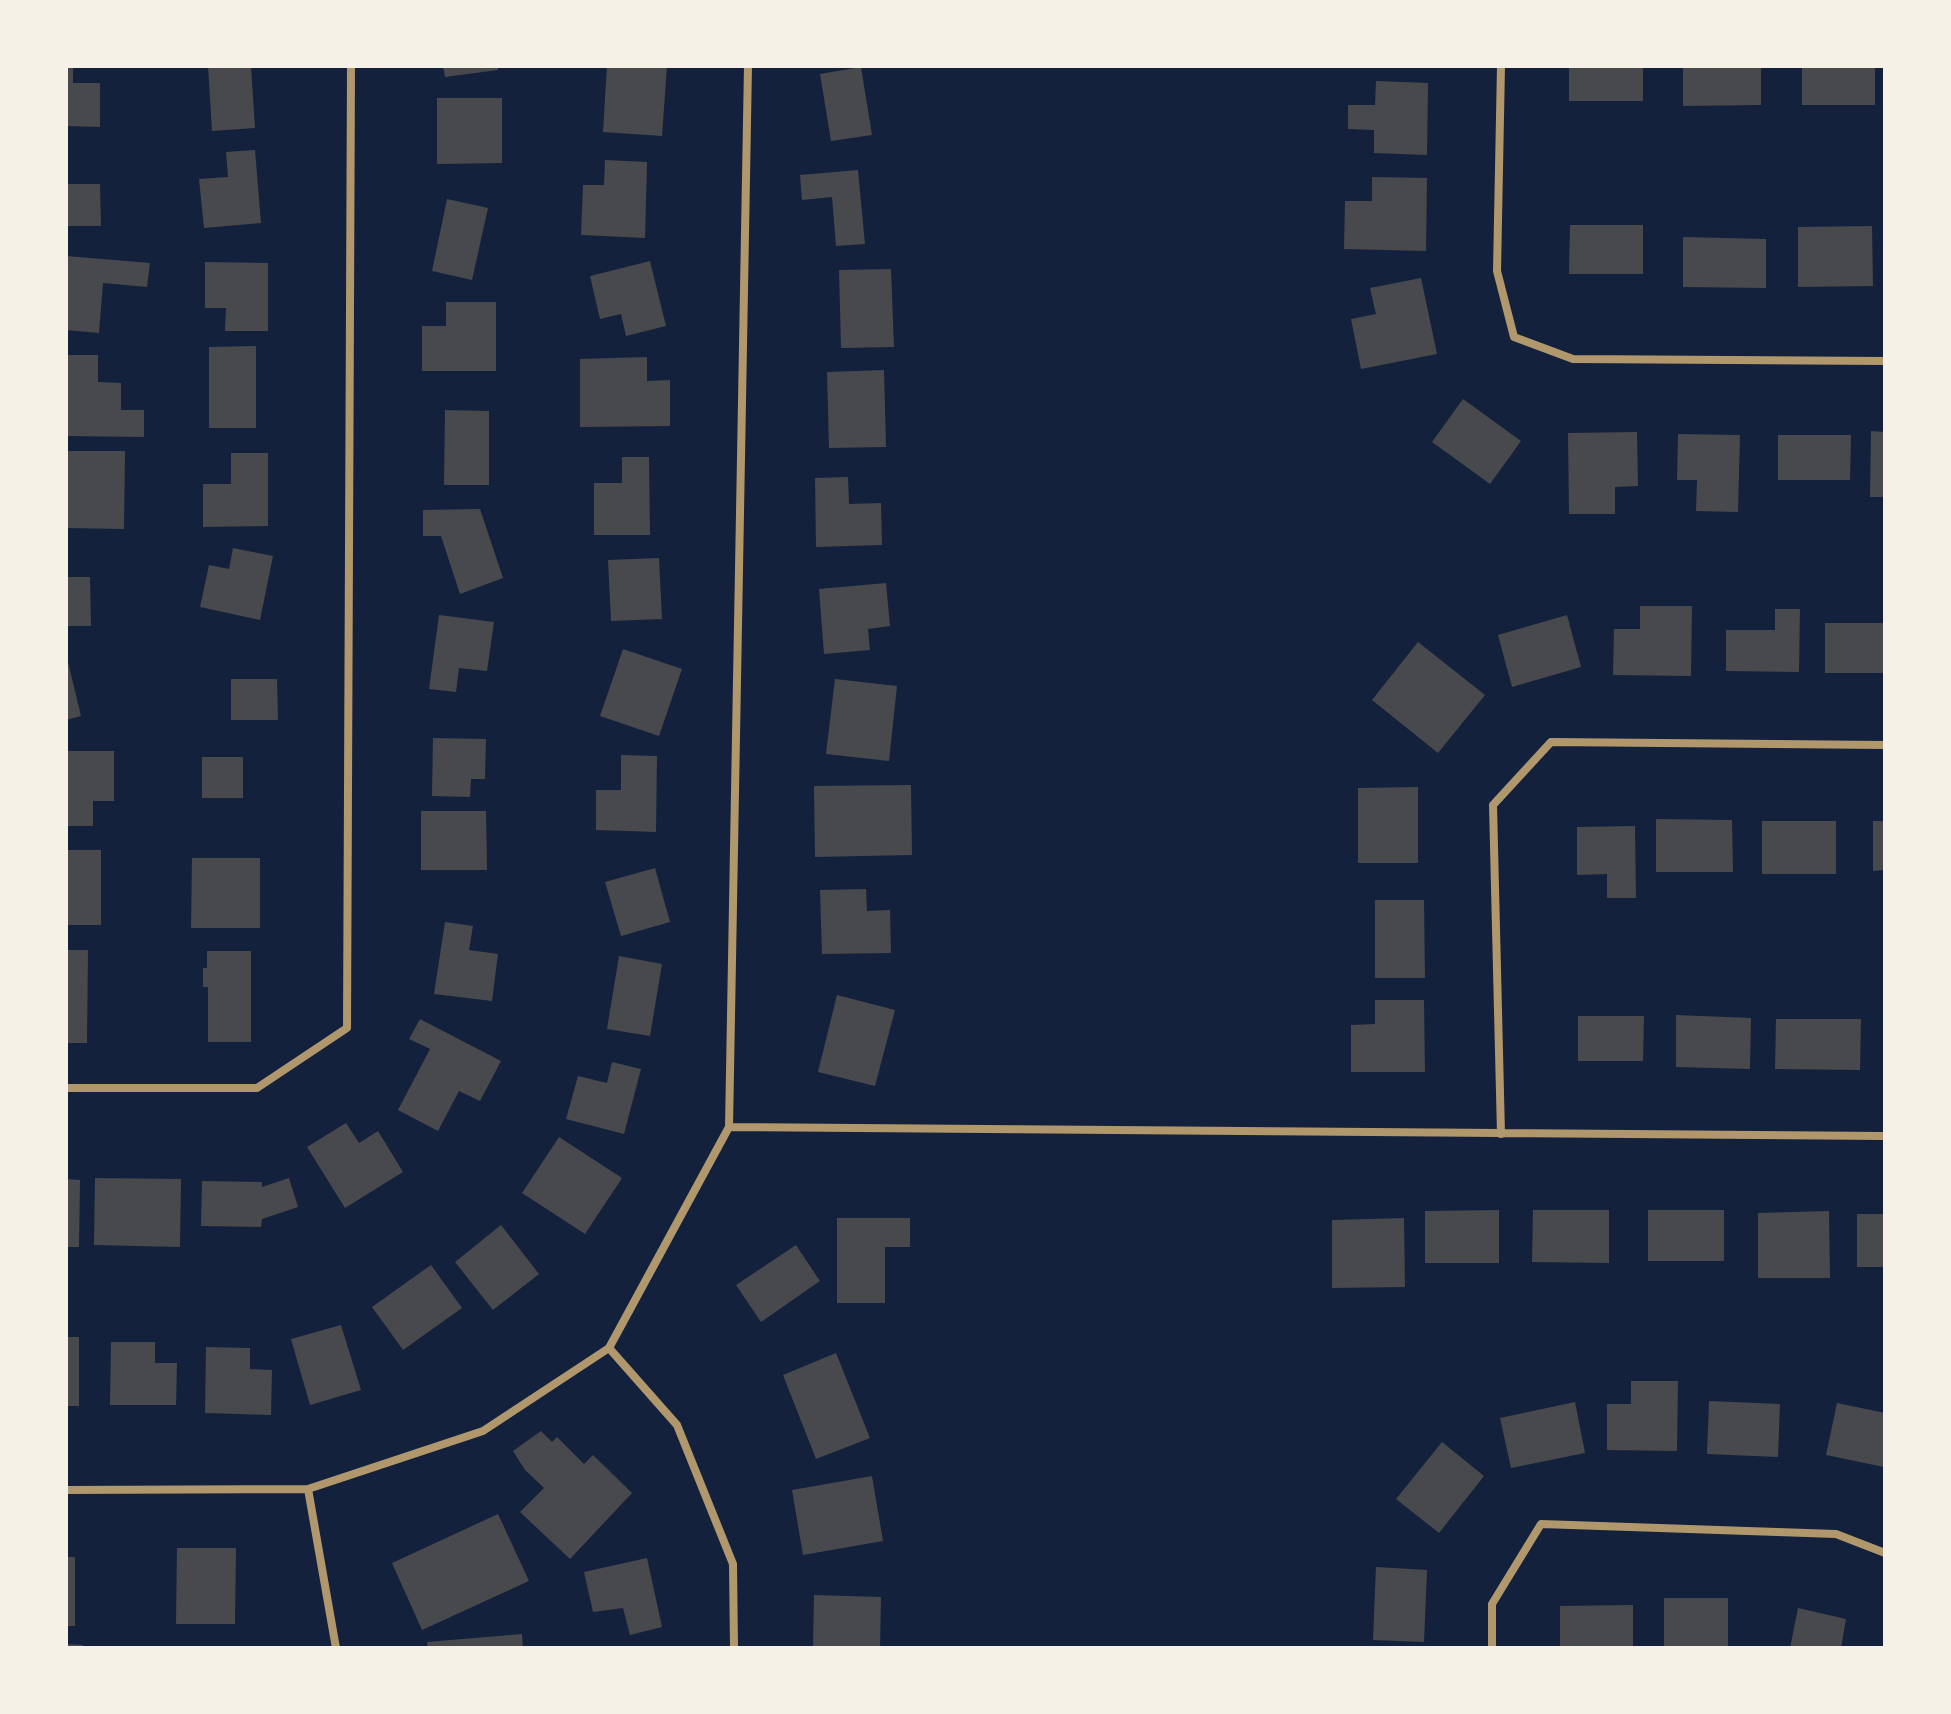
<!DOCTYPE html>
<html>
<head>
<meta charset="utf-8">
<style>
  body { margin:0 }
  #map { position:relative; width:1951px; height:1714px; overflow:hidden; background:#14213d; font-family:"PT Sans",sans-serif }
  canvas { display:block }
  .frame { position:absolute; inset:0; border:68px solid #f6f1e7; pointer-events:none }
</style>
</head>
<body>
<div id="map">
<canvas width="1951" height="1714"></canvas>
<div class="frame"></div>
</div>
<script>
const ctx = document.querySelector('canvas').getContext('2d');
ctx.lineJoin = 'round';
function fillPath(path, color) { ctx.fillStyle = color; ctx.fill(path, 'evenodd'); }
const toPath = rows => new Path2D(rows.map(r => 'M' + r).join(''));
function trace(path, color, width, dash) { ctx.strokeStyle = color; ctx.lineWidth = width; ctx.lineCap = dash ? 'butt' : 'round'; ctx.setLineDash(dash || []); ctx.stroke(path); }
fillPath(toPath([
  [66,66,73,66,73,83,100,83,100,127,66,126],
  [208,66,251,66,255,128,212,131],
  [443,66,497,66,498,70,445,77],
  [607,66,667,66,662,136,603,132],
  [1569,66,1643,66,1643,101,1569,101],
  [1683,66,1761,66,1761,105,1683,106],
  [1802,66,1875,66,1875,105,1802,105],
  [861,67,872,135,831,141,820,74],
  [1376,81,1428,83,1427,155,1374,153,1374,130,1348,129,1348,105,1375,105],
  [437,98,502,98,502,163,437,164],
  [255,150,261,223,204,228,199,179,228,177,226,152],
  [605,160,647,162,645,238,581,235,583,185,604,185],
  [858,170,865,244,836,246,832,197,802,200,800,175],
  [1372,177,1427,178,1426,251,1344,249,1345,201,1372,201],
  [66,184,100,184,101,226,66,226],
  [447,199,488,208,472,280,432,271],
  [1570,225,1643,225,1643,274,1569,274],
  [1872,226,1873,286,1798,287,1798,227],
  [1683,237,1766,239,1766,288,1683,287],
  [66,256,150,263,147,287,103,283,99,333,66,330],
  [650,261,666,326,626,336,621,314,600,319,590,276],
  [205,262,268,263,268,331,225,331,226,308,205,308],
  [891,269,894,347,841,348,839,270],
  [1421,278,1437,354,1361,369,1351,319,1376,314,1370,288],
  [446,302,496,302,496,371,422,371,422,326,446,326],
  [256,346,256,428,209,428,209,347],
  [66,355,98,355,98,382,121,383,121,410,144,410,144,437,66,436],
  [647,357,647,381,670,380,670,426,580,427,580,359],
  [884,370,886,447,829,448,827,372],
  [1463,399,1521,441,1490,484,1432,442],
  [445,410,489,411,489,485,444,485],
  [1871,431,1885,432,1885,497,1870,497],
  [1637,432,1638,486,1615,487,1615,514,1569,514,1568,433],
  [1678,434,1740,435,1738,512,1696,511,1697,480,1677,480],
  [1778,435,1851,435,1850,480,1778,480],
  [66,451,125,451,124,529,66,528],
  [231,453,268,453,268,526,203,527,203,484,231,484],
  [622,457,649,457,650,535,594,535,594,483,622,483],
  [848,477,849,504,881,503,882,545,816,547,815,478],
  [480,509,503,578,460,594,441,536,423,536,423,510],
  [233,548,273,556,260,620,200,607,209,565,229,569],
  [659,558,662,619,611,621,608,560],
  [66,577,90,577,91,626,66,626],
  [886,583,890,626,868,629,870,650,824,654,819,589],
  [1640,606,1692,606,1691,676,1613,675,1614,629,1640,629],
  [1775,609,1800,609,1799,672,1726,671,1726,630,1775,630],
  [439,615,494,622,487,671,459,668,456,692,429,689],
  [1567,615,1581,667,1512,687,1498,635],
  [1825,623,1885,623,1885,673,1825,673],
  [1418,642,1485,695,1438,753,1372,700],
  [623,649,682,669,659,736,600,716],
  [67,658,81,716,66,720,66,659],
  [231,679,277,679,278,720,231,720],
  [835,679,897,686,889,761,826,754],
  [433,738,486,739,485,779,471,779,470,797,432,796],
  [66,751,114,751,114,801,93,801,93,826,66,826],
  [621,755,657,756,656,832,596,830,596,790,621,790],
  [202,757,243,757,243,798,202,798],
  [911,785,912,855,815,857,814,786],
  [1418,787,1418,863,1358,863,1358,788],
  [421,811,486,811,487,870,421,870],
  [1656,819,1732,820,1733,872,1656,872],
  [1762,821,1836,821,1836,874,1762,874],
  [1873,821,1885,821,1885,870,1873,871],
  [1635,826,1636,898,1607,898,1607,874,1577,875,1577,827],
  [66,850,101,850,101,925,66,925],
  [192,858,260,858,260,928,191,928],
  [655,868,670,922,621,936,605,882],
  [866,889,867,911,890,910,891,953,822,954,820,890],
  [1375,900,1424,900,1425,978,1375,978],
  [445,922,473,926,469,950,498,954,492,1001,434,994],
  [66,950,88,950,87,1043,66,1043],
  [207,951,251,951,251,1042,208,1042,208,987,203,987,203,968,207,968],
  [619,956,662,964,650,1036,607,1029],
  [837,995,895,1010,875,1086,818,1072],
  [1375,1000,1424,1000,1425,1072,1351,1072,1351,1025,1375,1024],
  [1676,1015,1751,1018,1750,1069,1676,1067],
  [1578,1016,1644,1016,1643,1061,1578,1061],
  [420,1019,501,1061,480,1101,459,1091,438,1131,398,1110,430,1049,409,1039],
  [1776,1019,1861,1019,1860,1070,1775,1069],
  [612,1062,641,1069,624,1134,566,1119,578,1076,607,1083],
  [346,1123,359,1143,378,1131,403,1172,345,1208,307,1147],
  [559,1137,622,1178,585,1234,522,1193],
  [95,1178,181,1179,180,1247,94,1245],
  [289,1178,298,1207,262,1219,261,1227,201,1226,202,1181,262,1182,262,1187],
  [66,1179,80,1180,79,1247,66,1247],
  [1499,1210,1499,1263,1425,1263,1425,1211],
  [1533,1210,1609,1210,1609,1263,1532,1262],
  [1648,1210,1724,1210,1724,1261,1648,1261],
  [1829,1211,1830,1278,1758,1278,1758,1213],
  [1857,1214,1885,1214,1885,1267,1857,1267],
  [837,1218,910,1218,910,1247,885,1247,885,1303,837,1303],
  [1404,1218,1405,1287,1332,1288,1332,1220],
  [501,1225,539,1274,493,1310,455,1262],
  [796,1245,820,1281,761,1322,736,1285],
  [431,1265,462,1308,403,1350,372,1307],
  [341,1325,361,1390,310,1405,291,1339],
  [66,1337,79,1337,79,1406,66,1406],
  [111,1342,155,1342,155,1363,177,1363,176,1405,110,1405],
  [206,1347,250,1348,250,1369,272,1370,271,1415,205,1413],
  [836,1353,870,1438,816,1459,783,1375],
  [1631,1381,1678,1381,1677,1451,1607,1450,1607,1404,1631,1404],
  [1709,1401,1780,1404,1778,1457,1707,1454],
  [1575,1402,1585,1453,1511,1468,1500,1418],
  [1837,1403,1885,1413,1884,1467,1826,1455],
  [541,1431,552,1442,557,1437,584,1464,593,1455,632,1493,570,1559,520,1512,544,1488,525,1470,513,1451],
  [1442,1442,1484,1476,1439,1533,1396,1499],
  [872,1476,883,1541,803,1555,792,1490],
  [498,1514,529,1581,422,1630,392,1563],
  [177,1548,236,1548,235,1624,176,1624],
  [66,1557,75,1557,75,1626,66,1626],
  [647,1558,662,1627,630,1635,623,1608,593,1612,584,1572],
  [1376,1567,1427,1570,1424,1642,1373,1640],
  [814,1595,881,1597,880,1648,813,1648],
  [1664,1598,1728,1598,1728,1648,1664,1648],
  [1633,1605,1633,1648,1560,1648,1560,1606],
  [1798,1608,1846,1619,1841,1648,1790,1648],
  [522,1634,523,1648,428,1648,427,1642],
  [66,1644,83,1645,83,1648,66,1648]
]), '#48494c');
trace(toPath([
  [1501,66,1497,271,1514,337,1573,359,1885,361],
  [66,1088,257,1088,347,1028,351,66],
  [729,1127,1885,1136],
  [1501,1134,1493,805,1551,742,1885,745],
  [609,1348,677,1425,733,1564,734,1648],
  [308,1489,336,1648],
  [66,1490,308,1489,483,1431,609,1348,729,1127,748,66],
  [1492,1648,1492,1604,1541,1524,1836,1534,1885,1553]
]), '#b1986c', 8);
</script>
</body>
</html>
